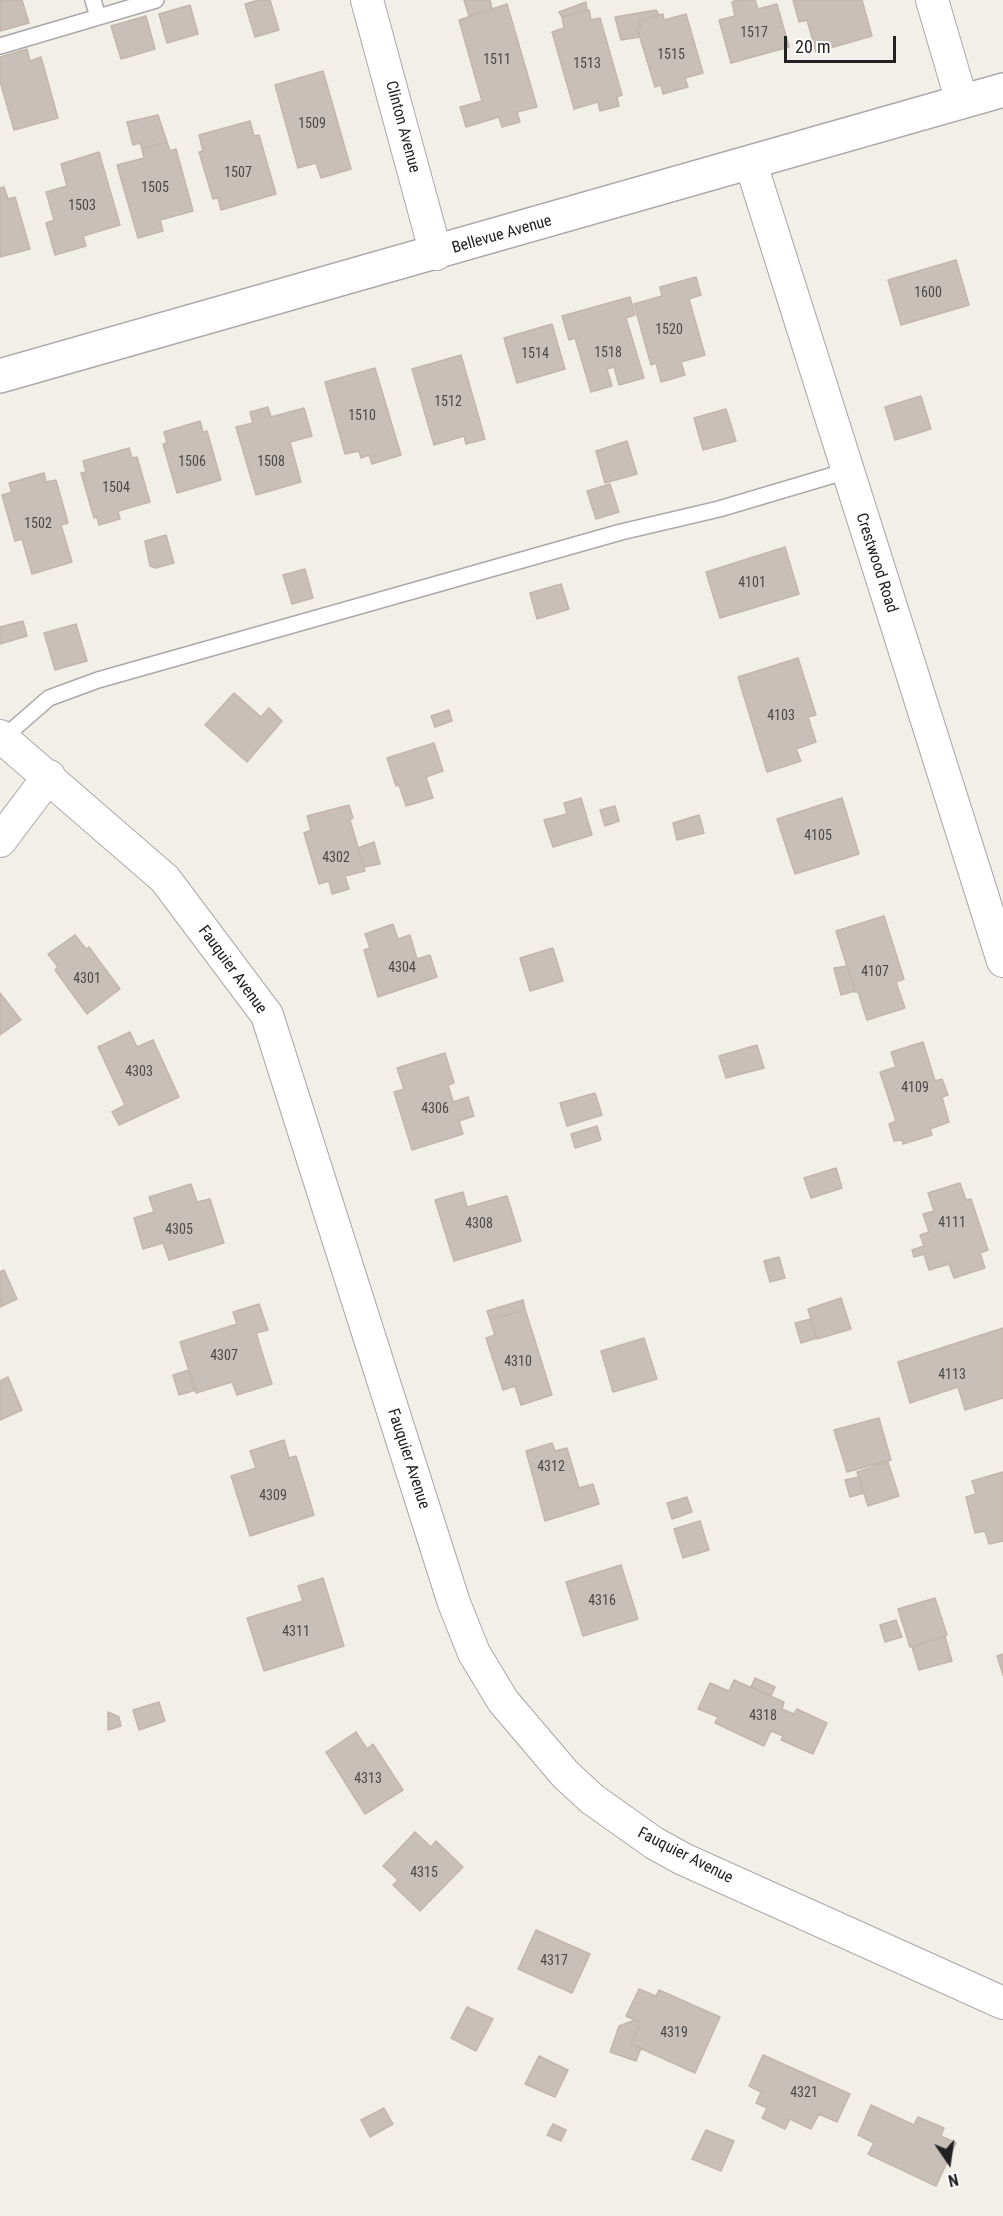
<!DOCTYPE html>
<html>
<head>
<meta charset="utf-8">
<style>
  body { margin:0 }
  #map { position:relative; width:1003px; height:2216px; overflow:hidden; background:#f2efe9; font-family:"Roboto Condensed",sans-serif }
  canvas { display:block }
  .north { position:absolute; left:919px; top:2132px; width:60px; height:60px; -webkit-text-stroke:4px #fff; paint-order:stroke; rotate:167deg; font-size:16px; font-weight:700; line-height:24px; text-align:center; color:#222 }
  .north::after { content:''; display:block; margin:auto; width:21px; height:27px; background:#222; clip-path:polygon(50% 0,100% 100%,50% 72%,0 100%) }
  .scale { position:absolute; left:784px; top:36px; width:112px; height:27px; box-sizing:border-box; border:3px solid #222; border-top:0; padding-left:8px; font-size:18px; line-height:21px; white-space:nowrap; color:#222; -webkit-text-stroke:4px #fff; paint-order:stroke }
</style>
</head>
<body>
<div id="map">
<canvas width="1003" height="2216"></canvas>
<div class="north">N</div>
<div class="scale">20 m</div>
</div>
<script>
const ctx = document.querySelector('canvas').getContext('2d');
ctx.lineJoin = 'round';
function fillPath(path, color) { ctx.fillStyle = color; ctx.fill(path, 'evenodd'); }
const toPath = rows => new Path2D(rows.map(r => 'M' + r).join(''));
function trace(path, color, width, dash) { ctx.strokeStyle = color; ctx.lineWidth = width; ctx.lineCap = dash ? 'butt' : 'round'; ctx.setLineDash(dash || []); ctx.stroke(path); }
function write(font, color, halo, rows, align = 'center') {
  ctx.font = font + ' "Roboto Condensed",sans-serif'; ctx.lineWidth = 4.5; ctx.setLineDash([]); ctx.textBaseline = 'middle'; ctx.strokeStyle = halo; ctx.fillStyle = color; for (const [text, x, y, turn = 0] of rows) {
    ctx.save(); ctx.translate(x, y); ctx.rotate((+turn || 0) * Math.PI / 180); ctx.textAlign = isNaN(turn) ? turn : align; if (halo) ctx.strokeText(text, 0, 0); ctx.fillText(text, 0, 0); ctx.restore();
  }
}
const building = toPath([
  [0,0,22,0,29,23,0,31,0,0],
  [259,0,270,0,279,30,255,37,245,4,259,0],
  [464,0,490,0,492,9,469,16,464,0],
  [738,0,755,0,758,9,777,4,789,47,731,63,719,20,735,16,732,2,738,0],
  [793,0,862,0,872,36,816,52,807,20,799,22,793,0],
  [586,2,587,10,562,17,559,12,586,2],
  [507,4,537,107,517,112,520,122,502,127,499,117,466,127,460,107,482,101,459,20,507,4],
  [190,5,198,34,167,43,159,14,190,5],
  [589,10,591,20,600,18,622,95,617,97,619,106,600,111,598,102,574,109,552,32,564,28,562,17,589,10],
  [656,10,659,15,639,21,641,27,637,28,640,37,621,40,615,17,656,10],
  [663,14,664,20,686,14,703,73,685,78,688,87,663,94,661,85,655,87,637,28,641,27,639,21,663,14],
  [146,16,155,49,121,59,111,26,146,16],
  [27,49,30,61,41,57,58,118,14,130,0,81,0,57,27,49],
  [323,71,351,169,321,178,316,163,298,168,275,85,323,71],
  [158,115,167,142,142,149,140,143,133,145,127,122,158,115],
  [250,121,254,136,259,135,276,194,221,210,218,198,213,199,199,152,203,151,199,135,250,121],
  [167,142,170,151,176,149,193,211,160,220,163,231,138,238,117,165,144,158,142,149,167,142],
  [99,152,120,225,83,236,86,246,55,255,46,223,54,220,46,192,67,186,61,164,99,152],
  [4,187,8,199,15,197,30,249,0,257,0,188,4,187],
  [956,260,969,305,901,325,888,280,956,260],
  [696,277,701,295,689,299,705,355,681,362,685,375,661,382,656,363,651,365,634,304,662,296,660,287,696,277],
  [630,297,635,315,626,318,644,378,619,385,614,367,607,369,612,386,591,392,575,338,569,340,562,316,630,297],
  [552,324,565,369,517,383,504,338,552,324],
  [461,355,485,439,466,444,464,436,434,445,412,369,461,355],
  [375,368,401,455,372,464,369,455,361,458,359,451,345,454,325,382,375,368],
  [921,396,931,429,895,440,885,407,921,396],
  [268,407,271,417,304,408,312,436,290,442,301,482,256,495,236,427,253,423,250,412,268,407],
  [726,409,736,441,703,450,694,418,726,409],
  [200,421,203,432,207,431,221,480,177,493,163,444,167,443,164,432,200,421],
  [627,441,637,474,605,483,596,451,627,441],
  [129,448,132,458,137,457,150,502,118,511,120,519,99,525,97,517,94,518,81,473,86,472,83,461,129,448],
  [44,473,46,482,56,480,68,523,61,525,72,562,32,574,22,539,15,541,2,495,12,492,9,483,44,473],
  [610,484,619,512,596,519,587,491,610,484],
  [166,535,174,563,155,568,150,566,145,541,166,535],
  [785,547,799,594,720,618,706,572,785,547],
  [305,569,313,598,292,604,283,575,305,569],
  [561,584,569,609,537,619,530,593,561,584],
  [23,621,27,636,0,644,0,627,23,621],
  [76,624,87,661,55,670,44,633,76,624],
  [798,658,816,715,808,717,816,742,796,749,801,761,767,772,738,677,798,658],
  [234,693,261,717,269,708,282,721,247,762,205,725,234,693],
  [449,710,452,721,435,727,431,716,449,710],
  [434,743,443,771,426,777,433,798,406,806,399,785,396,786,387,758,434,743],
  [581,798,592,835,553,847,544,820,567,814,564,803,581,798],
  [842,798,859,854,795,874,777,819,842,798],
  [349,805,353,818,350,820,365,871,345,876,349,889,332,894,329,881,319,884,304,833,311,830,307,816,349,805],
  [615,806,619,821,605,826,600,810,615,806],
  [699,815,704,833,677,840,673,823,699,815],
  [374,842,380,864,364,867,358,848,374,842],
  [884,916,904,979,896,982,905,1008,867,1020,858,992,855,992,836,931,884,916],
  [393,924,398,939,410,935,417,959,430,955,437,977,378,997,364,950,370,948,365,934,393,924],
  [75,935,86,949,89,947,120,989,87,1014,55,970,58,967,48,954,75,935],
  [553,948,563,981,530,991,520,958,553,948],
  [847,966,855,991,841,995,834,968,847,966],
  [0,993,21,1020,0,1035,0,993],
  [130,1032,137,1047,153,1040,179,1097,119,1125,112,1112,125,1105,98,1047,130,1032],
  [923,1042,935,1081,942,1079,948,1095,942,1097,949,1122,930,1129,932,1135,903,1144,902,1140,894,1141,889,1124,896,1121,880,1072,896,1067,891,1052,923,1042],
  [757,1045,764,1068,726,1078,719,1056,757,1045],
  [445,1053,454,1083,448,1085,453,1102,468,1097,474,1116,459,1121,463,1134,412,1150,394,1092,404,1089,397,1068,445,1053],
  [595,1093,602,1115,567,1126,560,1103,595,1093],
  [597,1126,601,1140,575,1148,571,1134,597,1126],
  [836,1168,842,1188,811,1198,804,1178,836,1168],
  [960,1183,966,1200,971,1199,988,1250,980,1253,985,1268,954,1278,949,1264,929,1270,924,1254,914,1257,912,1250,924,1246,920,1235,929,1232,923,1214,934,1211,928,1193,960,1183],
  [191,1184,197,1202,210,1199,224,1243,169,1260,163,1243,143,1249,134,1218,154,1212,149,1197,191,1184],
  [463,1192,467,1207,507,1196,521,1241,454,1261,435,1200,463,1192],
  [779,1257,785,1278,770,1282,764,1261,779,1257],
  [4,1270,17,1299,0,1307,0,1272,4,1270],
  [841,1298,851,1329,817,1339,808,1309,841,1298],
  [523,1300,525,1309,490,1320,487,1311,523,1300],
  [259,1304,268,1330,256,1333,272,1384,237,1395,232,1382,196,1393,180,1342,237,1324,233,1312,259,1304],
  [525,1309,552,1395,521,1405,515,1386,503,1390,486,1338,495,1335,490,1320,525,1309],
  [811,1319,817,1338,801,1343,795,1323,811,1319],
  [1003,1328,1003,1398,965,1410,958,1387,910,1403,898,1362,1003,1328],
  [644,1338,657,1379,613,1392,601,1351,644,1338],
  [189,1370,196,1390,179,1395,173,1375,189,1370],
  [8,1377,22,1410,0,1420,0,1381,8,1377],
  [879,1418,891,1460,847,1472,834,1430,879,1418],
  [284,1440,289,1458,296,1456,314,1515,250,1536,231,1476,256,1468,250,1451,284,1440],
  [552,1443,555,1451,567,1448,579,1488,593,1484,599,1504,545,1521,526,1451,552,1443],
  [888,1462,899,1496,868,1506,857,1472,888,1462],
  [1003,1472,1003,1541,989,1544,985,1531,975,1533,966,1497,976,1494,972,1481,1003,1472],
  [859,1477,864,1493,850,1497,845,1480,859,1477],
  [687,1497,692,1512,672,1519,667,1503,687,1497],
  [700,1521,709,1550,683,1558,674,1529,700,1521],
  [621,1565,638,1619,583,1636,566,1582,621,1565],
  [323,1578,344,1646,264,1671,247,1618,303,1601,298,1586,323,1578],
  [935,1598,947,1635,910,1647,898,1609,935,1598],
  [896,1620,902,1637,885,1642,880,1625,896,1620],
  [945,1636,952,1661,919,1670,912,1647,945,1636],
  [1003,1654,1003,1675,997,1656,1003,1654],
  [755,1678,775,1687,771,1696,751,1687,755,1678],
  [734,1680,784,1702,782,1709,794,1714,797,1709,827,1723,813,1754,781,1740,783,1736,771,1731,764,1746,715,1723,718,1717,698,1709,710,1683,729,1691,734,1680],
  [159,1702,165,1721,139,1730,133,1710,159,1702],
  [108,1712,119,1717,121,1726,108,1730,108,1712],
  [356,1732,367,1749,373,1744,403,1790,365,1814,326,1752,356,1732],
  [415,1832,431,1847,436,1841,463,1867,420,1911,393,1885,398,1880,383,1866,415,1832],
  [536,1930,590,1954,572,1993,518,1969,536,1930],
  [639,1989,656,1996,659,1990,720,2017,695,2073,631,2044,641,2023,626,2016,639,1989],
  [467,2007,493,2019,476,2051,451,2038,467,2007],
  [635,2020,641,2023,631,2044,641,2048,636,2061,610,2052,619,2026,635,2020],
  [763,2055,850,2094,837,2122,819,2114,811,2129,790,2119,785,2129,762,2118,767,2108,756,2103,761,2092,749,2086,763,2055],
  [539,2056,568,2070,555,2097,525,2084,539,2056],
  [871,2105,914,2125,918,2117,944,2128,941,2136,956,2143,936,2186,868,2154,874,2143,858,2135,871,2105],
  [384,2108,393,2124,370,2137,361,2120,384,2108],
  [553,2124,566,2130,561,2141,547,2135,553,2124],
  [706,2130,734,2141,721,2171,692,2159,706,2130]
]);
fillPath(building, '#c7bfb8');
trace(building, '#c4b6ab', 1.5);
const service = toPath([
  [93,0,98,17],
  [0,46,156,0],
  [3,738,49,698,98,680,621,532,719,509,847,471]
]);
const minor = toPath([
  [367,0,436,254],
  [932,0,962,102],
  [751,164,1003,961],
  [0,736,165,879,267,1015,454,1603,474,1653,503,1701,565,1774,592,1799,654,1843,683,1859,1003,2003],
  [0,841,49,776]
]);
const tertiary = toPath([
  [0,376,1003,90]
]);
trace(service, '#a9a9a9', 18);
trace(minor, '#a9a9a9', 34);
trace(tertiary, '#a9a9a9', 36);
trace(service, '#fff', 15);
trace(minor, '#fff', 32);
trace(tertiary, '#fff', 33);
write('14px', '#4b4948', null, [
  ["1517",754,33],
  ["1515",671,55],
  ["1511",497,60],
  ["1513",587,64],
  ["1509",312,124],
  ["1507",238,173],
  ["1505",155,188],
  ["1503",82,206],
  ["1600",928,293],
  ["1520",669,330],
  ["1518",608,353],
  ["1514",535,354],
  ["1512",448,402],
  ["1510",362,416],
  ["1506",192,462],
  ["1508",271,462],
  ["1504",116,488],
  ["1502",38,524],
  ["4101",752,583],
  ["4103",781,716],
  ["4105",818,836],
  ["4302",336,858],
  ["4304",402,968],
  ["4107",875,972],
  ["4301",87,979],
  ["4303",139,1072],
  ["4109",915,1088],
  ["4306",435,1109],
  ["4111",952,1223],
  ["4308",479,1224],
  ["4305",179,1230],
  ["4307",224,1356],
  ["4310",518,1362],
  ["4113",952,1375],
  ["4312",551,1467],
  ["4309",273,1496],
  ["4316",602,1601],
  ["4311",296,1632],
  ["4318",763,1716],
  ["4313",368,1779],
  ["4315",424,1873],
  ["4317",554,1961],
  ["4319",674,2033],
  ["4321",804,2093]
]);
write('16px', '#222', '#fff', [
  ["Clinton Avenue",402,127,75],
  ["Bellevue Avenue",502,235,-16],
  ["Crestwood Road",876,563,72],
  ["Fauquier Avenue",232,970,54],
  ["Fauquier Avenue",408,1459,72],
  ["Fauquier Avenue",685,1856,27]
]);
</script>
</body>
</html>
